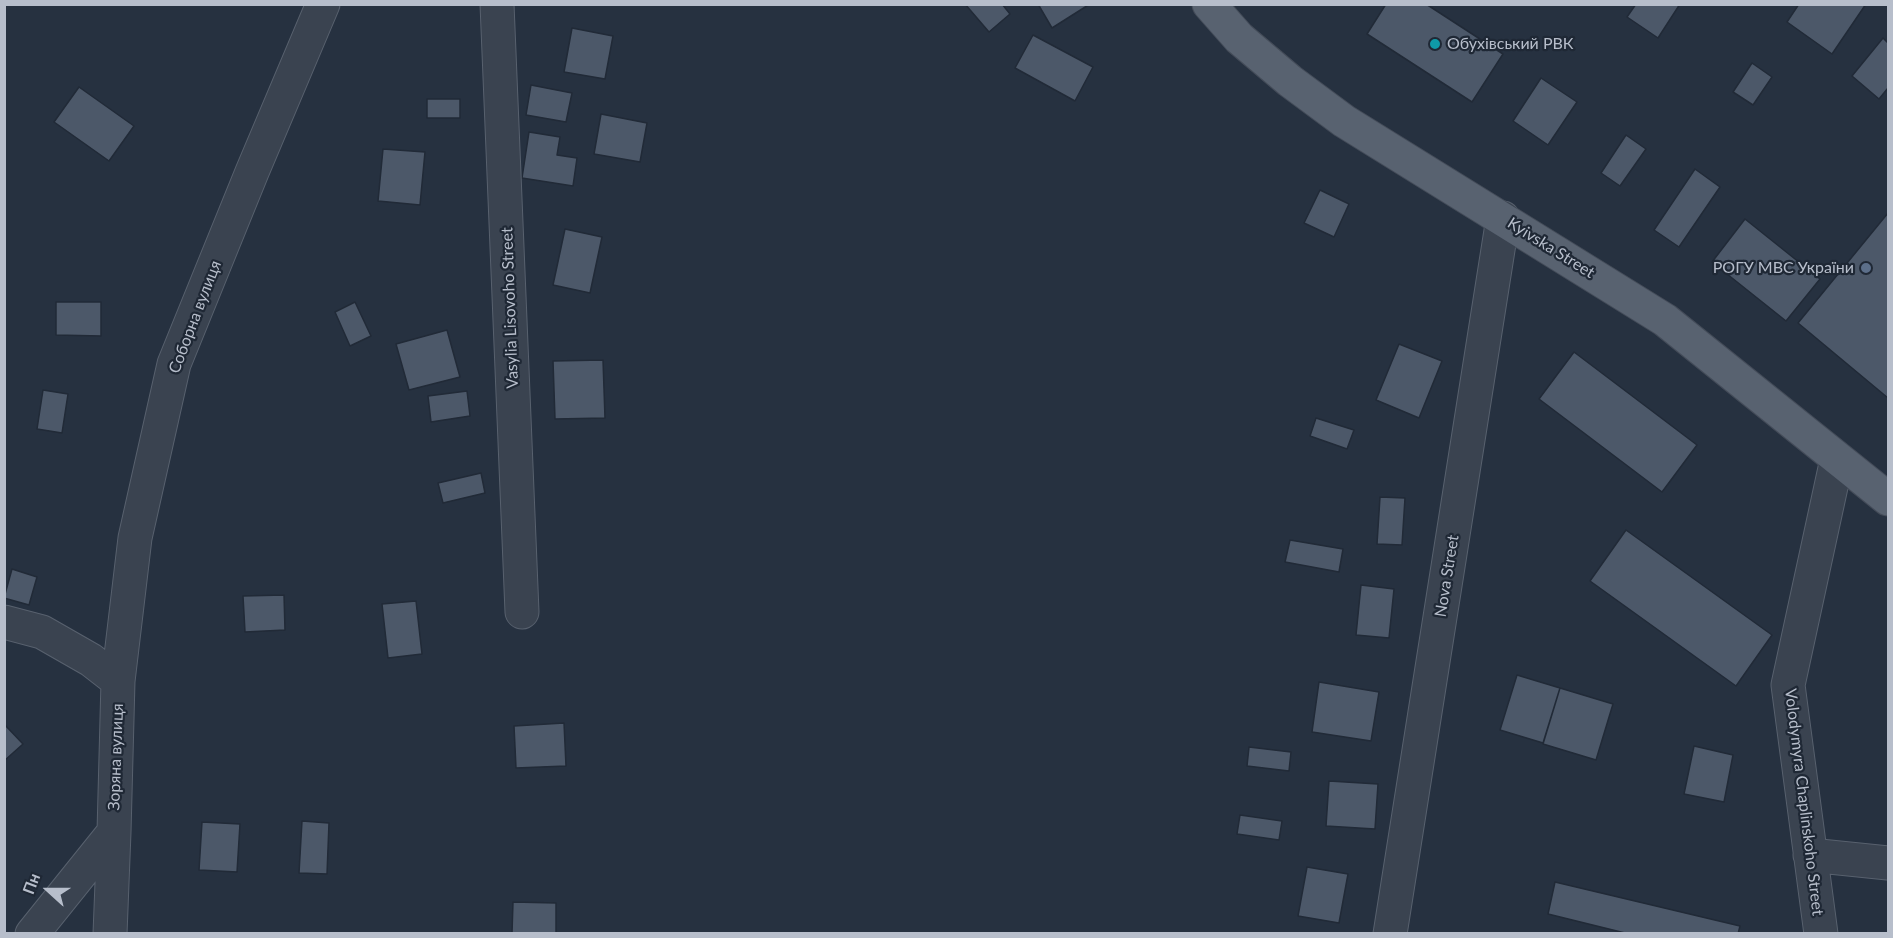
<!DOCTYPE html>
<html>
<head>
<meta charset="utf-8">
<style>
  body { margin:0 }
  #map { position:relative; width:1893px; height:938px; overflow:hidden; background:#263140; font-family:Lato,sans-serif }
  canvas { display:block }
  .frame { position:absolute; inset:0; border:6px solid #b7becb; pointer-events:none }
  .north { position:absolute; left:18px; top:860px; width:60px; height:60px; -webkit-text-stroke:4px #1f2835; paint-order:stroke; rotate:291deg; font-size:16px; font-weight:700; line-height:24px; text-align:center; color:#b7becb }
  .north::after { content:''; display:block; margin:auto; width:21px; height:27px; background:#b7becb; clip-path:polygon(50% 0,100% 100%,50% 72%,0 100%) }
</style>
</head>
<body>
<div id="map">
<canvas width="1893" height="938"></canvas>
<div class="frame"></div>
<div class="north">Пн</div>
</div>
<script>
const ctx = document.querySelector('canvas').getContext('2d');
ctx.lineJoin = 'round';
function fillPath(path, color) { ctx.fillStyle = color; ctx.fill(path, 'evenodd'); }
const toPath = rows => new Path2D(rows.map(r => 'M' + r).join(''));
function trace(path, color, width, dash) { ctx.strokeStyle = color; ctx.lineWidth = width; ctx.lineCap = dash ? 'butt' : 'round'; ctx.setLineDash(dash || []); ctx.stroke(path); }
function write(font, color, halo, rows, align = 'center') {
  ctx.font = font + ' Lato,sans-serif'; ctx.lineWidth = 4.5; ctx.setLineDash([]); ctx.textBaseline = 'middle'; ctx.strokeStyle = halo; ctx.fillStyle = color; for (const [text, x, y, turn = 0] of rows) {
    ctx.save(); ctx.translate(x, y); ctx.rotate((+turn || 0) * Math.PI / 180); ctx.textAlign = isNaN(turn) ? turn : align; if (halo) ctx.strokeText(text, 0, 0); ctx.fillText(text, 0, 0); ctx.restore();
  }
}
const building = toPath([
  [965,4,1002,4,1010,14,989,32,965,4],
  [1038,4,1090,4,1052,28,1038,4],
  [1386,4,1426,4,1503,54,1472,102,1367,34,1386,4],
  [1636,4,1680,4,1658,38,1627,17,1636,4],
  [1799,4,1866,4,1832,54,1787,22,1799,4],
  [572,28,613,36,605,79,564,72,572,28],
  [1033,35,1093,67,1075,101,1015,68,1033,35],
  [1883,38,1888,43,1888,88,1879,99,1852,76,1883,38],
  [1752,63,1772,77,1753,105,1733,92,1752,63],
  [1541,78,1577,102,1548,145,1513,121,1541,78],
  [531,85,572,93,566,122,526,115,531,85],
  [79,87,134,126,109,161,54,122,79,87],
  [427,99,460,99,460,118,427,118,427,99],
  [601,114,647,123,640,162,594,154,601,114],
  [529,132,560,137,557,155,577,158,573,186,522,178,529,132],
  [1626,135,1646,149,1620,186,1601,173,1626,135],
  [383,149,425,152,420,205,378,201,383,149],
  [1695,169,1720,187,1679,247,1654,230,1695,169],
  [1320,190,1349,204,1334,237,1304,223,1320,190],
  [1888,213,1888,398,1798,323,1888,213],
  [1745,219,1820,279,1786,321,1712,262,1745,219],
  [565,229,602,237,590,293,553,285,565,229],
  [56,302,101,302,101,336,56,335,56,302],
  [355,302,371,336,350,346,335,312,355,302],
  [447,330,460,377,409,390,396,344,447,330],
  [1399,344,1442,361,1419,418,1376,400,1399,344],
  [1574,352,1697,445,1662,492,1539,399,1574,352],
  [603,360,605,418,555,419,553,361,603,360],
  [43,390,68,394,62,433,37,429,43,390],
  [467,391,470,416,431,422,428,396,467,391],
  [1316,418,1354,430,1347,449,1310,436,1316,418],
  [481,473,485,493,443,503,438,483,481,473],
  [1380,497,1405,498,1402,545,1377,544,1380,497],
  [1626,530,1772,635,1736,686,1590,581,1626,530],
  [1290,540,1343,549,1339,572,1285,562,1290,540],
  [12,569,37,577,29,605,4,598,12,569],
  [1361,585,1394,589,1389,638,1356,635,1361,585],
  [284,595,285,630,245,632,243,596,284,595],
  [416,601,422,654,388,658,382,604,416,601],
  [1517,675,1560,688,1543,743,1500,730,1517,675],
  [1319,682,1379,692,1371,741,1312,732,1319,682],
  [1560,688,1613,704,1596,760,1543,744,1560,688],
  [564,723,566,766,516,768,514,726,564,723],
  [4,724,23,744,4,761,4,724],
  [1694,746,1733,755,1724,802,1684,794,1694,746],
  [1249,747,1291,752,1289,771,1247,766,1249,747],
  [1329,781,1378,784,1375,829,1326,826,1329,781],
  [1240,815,1282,821,1279,840,1237,834,1240,815],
  [302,821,329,823,327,874,299,873,302,821],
  [202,822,240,824,237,872,199,870,202,822],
  [1307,867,1348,874,1339,923,1298,916,1307,867],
  [1555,882,1740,926,1738,934,1629,934,1548,914,1555,882],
  [513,902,556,903,556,934,512,933,513,902]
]);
fillPath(building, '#4c5869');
trace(building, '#212a37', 1.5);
const street = toPath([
  [497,4,522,612],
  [4,622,42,632,91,660,118,681,114,832,32,934],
  [118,681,135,538,174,364,252,172,323,4],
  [1810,855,1888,863],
  [110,934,114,832],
  [1390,934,1503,218],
  [1821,934,1788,685,1837,459]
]);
const primary = toPath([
  [1209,4,1239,38,1290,81,1344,121,1665,320,1888,499]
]);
trace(street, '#58616e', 35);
trace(primary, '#444c59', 35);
trace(street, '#3a4350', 33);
trace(primary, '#586270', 33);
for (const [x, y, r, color] of [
  [1435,44,6,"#0f9aa8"],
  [1866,268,6,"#5c6f8a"]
]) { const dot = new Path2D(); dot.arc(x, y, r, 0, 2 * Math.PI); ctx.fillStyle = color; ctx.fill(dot); trace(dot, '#1f2835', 2); }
write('16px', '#b7becb', '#1f2835', [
  ["Обухівський РВК",1447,44],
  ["РОГУ МВС України",1854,268,"right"]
], 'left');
write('16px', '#b7becb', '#1f2835', [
  ["Kyivska Street",1551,248,32],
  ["Vasylia Lisovoho Street",510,308,-92],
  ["Соборна вулиця",195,317,-69],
  ["Nova Street",1447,576,-81],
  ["Зоряна вулиця",116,757,-88],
  ["Volodymyra Chaplinskoho Street",1804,802,83]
]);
</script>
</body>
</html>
